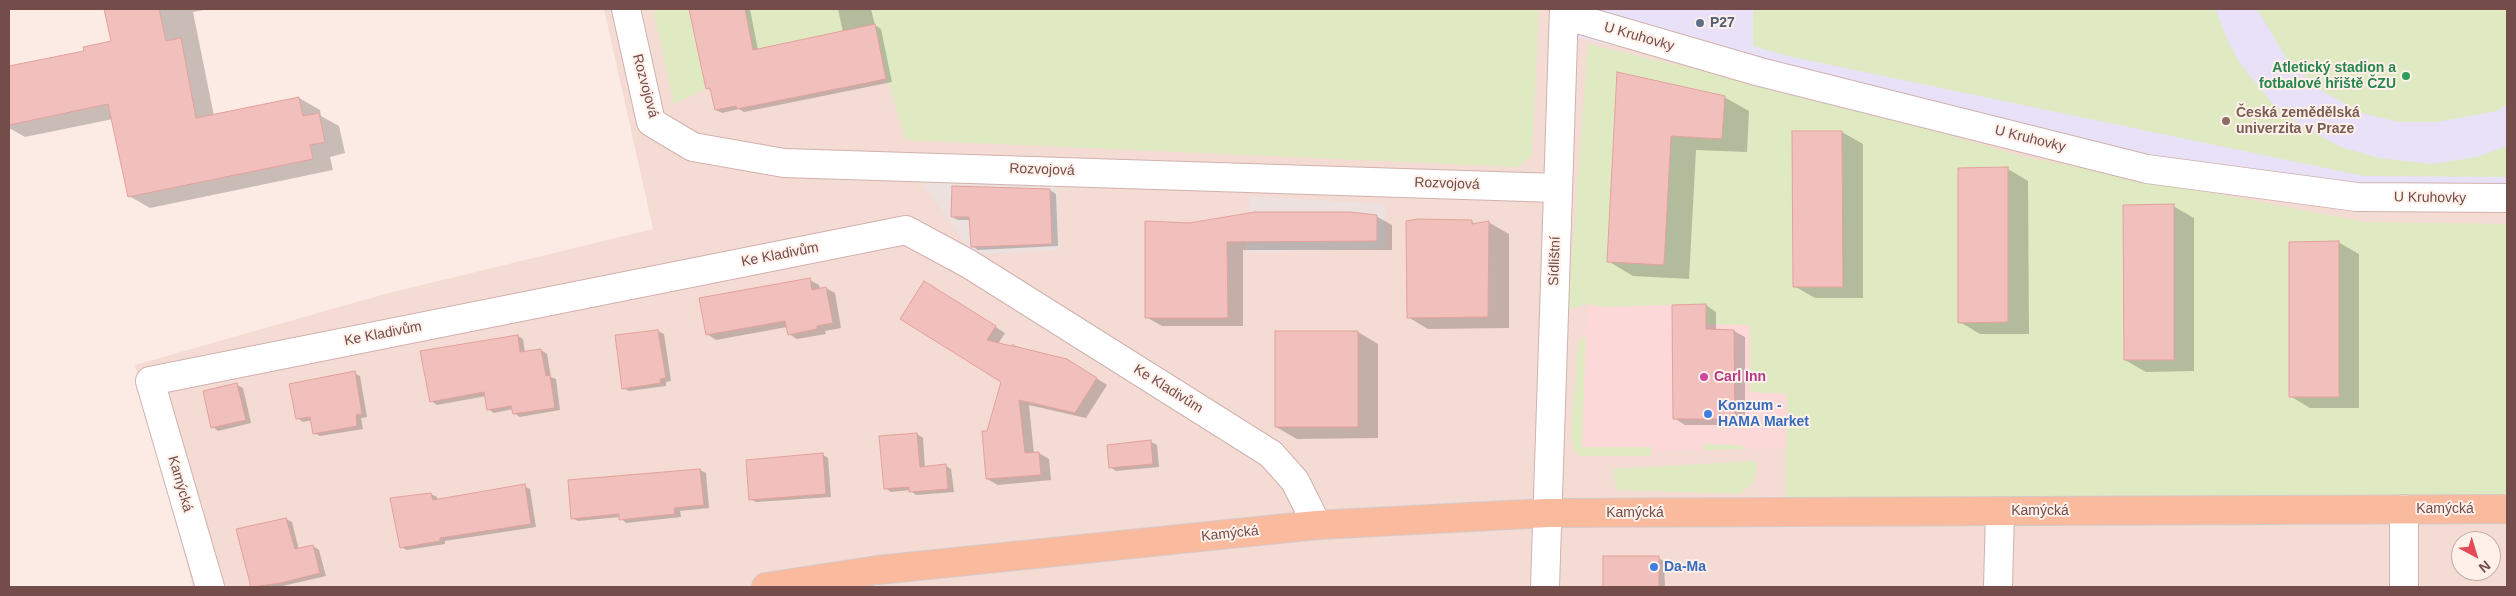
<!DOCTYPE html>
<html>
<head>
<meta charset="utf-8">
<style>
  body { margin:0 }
  #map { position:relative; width:2516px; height:596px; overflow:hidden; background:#fcebe4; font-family:Arial,sans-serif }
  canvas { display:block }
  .frame { position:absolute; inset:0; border:10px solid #744c4a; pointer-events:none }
  .north { position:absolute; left:2451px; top:531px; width:50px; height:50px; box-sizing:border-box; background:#fff0ea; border:1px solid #c7aeaa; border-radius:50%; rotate:141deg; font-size:14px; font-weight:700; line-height:20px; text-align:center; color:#744c4a }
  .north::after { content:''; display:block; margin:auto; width:18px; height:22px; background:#e54a58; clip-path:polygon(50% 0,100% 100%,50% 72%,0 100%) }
</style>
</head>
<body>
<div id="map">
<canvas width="2516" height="596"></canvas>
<div class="frame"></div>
<div class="north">N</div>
</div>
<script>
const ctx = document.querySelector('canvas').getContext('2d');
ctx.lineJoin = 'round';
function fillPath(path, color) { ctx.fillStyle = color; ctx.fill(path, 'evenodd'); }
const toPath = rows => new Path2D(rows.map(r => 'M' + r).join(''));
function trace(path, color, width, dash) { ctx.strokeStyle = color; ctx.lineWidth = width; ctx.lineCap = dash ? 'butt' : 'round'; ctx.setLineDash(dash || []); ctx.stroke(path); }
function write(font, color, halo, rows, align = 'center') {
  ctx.font = font + ' Arial,sans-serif'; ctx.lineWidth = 4; ctx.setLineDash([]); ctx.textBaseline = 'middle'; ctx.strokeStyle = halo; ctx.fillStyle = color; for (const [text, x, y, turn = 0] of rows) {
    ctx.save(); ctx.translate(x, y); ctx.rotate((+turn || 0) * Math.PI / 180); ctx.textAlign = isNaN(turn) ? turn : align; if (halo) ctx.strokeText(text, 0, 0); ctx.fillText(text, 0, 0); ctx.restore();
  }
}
fillPath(toPath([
  [604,9,1551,9,1550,31,2340,210,2507,211,2507,587,879,587,878,571,766,587,193,587,135,365,385,294,653,229],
  [2461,541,2491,541,2491,571,2461,571]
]), '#f4dbd3');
fillPath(toPath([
  [1588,304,1602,307,1706,304,1706,324,1750,324,1787,394,1786,448,1652,451,1652,447,1581,447,1583,353]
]), '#fcd8d8');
fillPath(toPath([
  [1057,181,1060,250,973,255,921,182],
  [1250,196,1385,204,1385,248,1245,253]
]), '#ece1df');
fillPath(toPath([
  [1551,9,2507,9,2507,211,2340,210,1550,31]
]), '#e8e1f8');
fillPath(toPath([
  [653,9,689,9,706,89,674,104],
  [745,9,1539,9,1532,156,1518,167,906,140,887,79,875,24,753,50],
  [1753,9,2215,9,2230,46,2242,66,2271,102,2302,126,2341,147,2379,158,2432,164,2477,157,2507,146,2507,177,2364,176,1792,57,1753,46],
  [2257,9,2507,9,2507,104,2497,111,2437,122,2399,122,2362,113,2322,91,2289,62],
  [1588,44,1841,104,2025,157,2365,222,2507,224,2507,500,1786,500,1787,394,1750,392,1750,325,1706,324,1705,304,1602,307,1588,304,1568,309],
  [1618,72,1725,96,1722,139,1665,136,1665,148,1671,148,1664,265,1607,262],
  [1792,131,1842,131,1843,286,1793,287],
  [1958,168,2008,168,2008,322,1958,322],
  [2173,204,2174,359,2124,360,2123,205],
  [2338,241,2339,397,2289,397,2289,242],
  [1586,336,1582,447,1652,447,1650,456,1580,456,1575,452,1571,435,1578,342],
  [1703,444,1739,445,1748,449,1703,450],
  [1755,461,1757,470,1752,484,1740,494,1616,490,1613,469]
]), '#dfeac3');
fillPath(toPath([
  [105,9,210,9,193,12,214,116,299,98,320,110,321,116,339,126,345,153,330,157,333,170,150,208,129,196,113,119,25,137,9,128,9,68,85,52,112,42],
  [690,9,750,9,758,50,843,32,838,9,871,9,875,25,881,29,892,82,744,112,739,109,722,113,716,110,712,91,707,88],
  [1619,73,1724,97,1749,111,1747,152,1696,150,1689,279,1633,276,1608,261],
  [1793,132,1842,132,1863,144,1863,298,1815,298,1794,286],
  [2008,169,2028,181,2029,334,1980,334,1960,322],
  [1050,190,1056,194,1058,246,978,250,972,246,971,220,958,220,952,217],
  [2173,206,2194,218,2194,371,2146,372,2125,360],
  [1376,216,1392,225,1392,250,1243,250,1243,326,1162,326,1146,317,1189,224],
  [1472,222,1476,224,1488,222,1509,234,1509,328,1428,329,1408,317],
  [2338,242,2359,254,2359,408,2310,408,2290,396],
  [810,280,819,285,820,289,826,288,835,293,841,328,825,331,826,334,797,339,789,334,787,327,716,340,707,334],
  [935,289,1005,333,998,344,1011,347,1013,345,1079,367,1107,385,1086,418,1029,405,1034,454,1039,453,1049,459,1051,480,998,485,987,479,988,432,1002,382],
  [1706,305,1716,312,1716,331,1734,331,1745,337,1745,425,1685,425,1674,418],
  [658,331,664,334,671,381,666,382,666,386,629,391,623,388],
  [1358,332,1378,344,1378,438,1297,439,1276,427],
  [518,336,523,339,525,353,541,350,547,354,551,377,556,379,560,410,520,417,514,413,513,409,494,413,488,409,486,396,437,405,431,401],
  [354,373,360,376,367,417,361,418,363,429,320,436,314,433,312,420,303,422,297,418],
  [237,385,243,388,251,423,218,431,213,427],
  [917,434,923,438,925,468,946,466,951,469,954,492,916,495,910,490,891,492,885,488],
  [1151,442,1157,445,1159,467,1116,471,1110,467],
  [823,455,828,458,831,497,756,502,750,499],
  [700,470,706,473,709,508,680,511,681,517,626,523,620,517,578,521,572,518],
  [524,486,530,489,536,527,445,541,445,544,407,550,401,547,431,494,437,497,437,501],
  [286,519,292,522,299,550,313,546,319,550,326,576,278,587,252,587,238,530],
  [1604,557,1658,558,1664,561,1665,587,1604,587]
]), '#0003');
const building = toPath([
  [104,9,159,9,166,41,181,38,196,118,299,97,303,116,319,113,325,142,310,145,313,159,128,197,108,104,9,125,9,66,84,51,83,47,111,41,104,9],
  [689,9,745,9,753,50,875,24,886,79,737,109,736,106,715,110,710,88,706,89,689,9],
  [1617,72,1725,96,1722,139,1671,136,1664,265,1607,262,1617,72],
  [1792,131,1842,131,1843,287,1793,287,1792,131],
  [2008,167,2008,322,1958,323,1958,168,2008,167],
  [952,186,1050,189,1052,244,971,247,969,217,951,217,952,186],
  [2174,204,2174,360,2124,360,2123,205,2174,204],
  [1255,212,1350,212,1377,215,1377,241,1227,242,1228,318,1145,318,1145,221,1189,223,1255,212],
  [1418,219,1472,220,1472,224,1489,221,1488,317,1407,318,1406,221,1418,219],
  [2339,241,2339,397,2289,397,2289,242,2339,241],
  [810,278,812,290,826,287,833,323,817,326,817,329,788,335,785,321,706,335,699,298,810,278],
  [924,281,996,326,987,340,1011,346,1013,344,1013,346,1067,359,1097,378,1075,413,1019,400,1025,453,1039,452,1041,475,986,479,982,431,987,431,1001,382,900,319,924,281],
  [1706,304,1706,329,1734,330,1735,419,1673,419,1672,305,1706,304],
  [658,330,666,378,660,379,661,383,622,389,615,335,658,330],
  [1275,331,1358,331,1358,427,1275,427,1275,331],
  [518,335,520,352,541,349,546,376,550,375,555,408,513,414,511,406,487,410,484,392,430,402,420,351,518,335],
  [355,371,362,414,356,415,357,426,313,434,310,417,296,419,289,384,355,371],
  [237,383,246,420,211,428,203,391,237,383],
  [917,433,920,467,946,464,948,489,909,492,909,487,884,489,879,436,917,433],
  [1151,440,1153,464,1109,468,1107,445,1151,440],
  [823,453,826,494,749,500,746,460,823,453],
  [700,469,704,505,674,508,675,514,619,520,619,514,571,519,568,480,700,469],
  [525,484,531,524,440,538,440,541,400,548,390,498,431,493,433,500,525,484],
  [286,518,295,549,313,545,320,573,281,583,251,587,236,529,286,518],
  [1603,556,1659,556,1659,587,1603,587,1603,556]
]);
fillPath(building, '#f1c0bc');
trace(building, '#e4a19c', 1);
const minor = toPath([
  [626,9,651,122,693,147,784,163,1557,188],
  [1564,15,1760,72,2147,169,2357,197,2507,198],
  [210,587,150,381,906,230,969,264,1271,454,1295,481,1317,525],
  [1545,587,1564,9],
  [1998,587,2000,511],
  [2404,587,2404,509]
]);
const major = toPath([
  [766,587,878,570,1317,525,1547,513,2507,509]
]);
trace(minor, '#d0b2ae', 30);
trace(major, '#d5c9c9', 30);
trace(minor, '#fff', 28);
trace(major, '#faba9d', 28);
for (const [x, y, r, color] of [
  [1700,23,5,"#5c6f8a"],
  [2406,76,5,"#2e9e5b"],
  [2226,121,5,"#8d6e63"],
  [1704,377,5,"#d1479c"],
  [1708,414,5,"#3f7fe0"],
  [1654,567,5,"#3f7fe0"]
]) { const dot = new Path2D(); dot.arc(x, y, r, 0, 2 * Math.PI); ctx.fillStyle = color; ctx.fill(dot); trace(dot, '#fff0ea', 2); }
write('bold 14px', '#4e5e75', '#fff0ea', [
  ["P27",1710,23]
], 'left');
write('14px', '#744c4a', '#fff0ea', [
  ["U Kruhovky",1639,37,16],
  ["Rozvojová",645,86,75],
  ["U Kruhovky",2030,139,14],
  ["Rozvojová",1042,170,2],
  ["Rozvojová",1447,184,2],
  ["U Kruhovky",2430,198,1],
  ["Ke Kladivům",780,255,-11],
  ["Sídlištní",1555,261,-88],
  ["Ke Kladivům",383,334,-11],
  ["Ke Kladivům",1168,389,32],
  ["Kamýcká",180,484,74],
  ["Kamýcká",2445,509],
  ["Kamýcká",2040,511],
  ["Kamýcká",1635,513],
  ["Kamýcká",1230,534,-6]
]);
write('bold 14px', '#27864d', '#fff0ea', [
  ["Atletický stadion a",2396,68],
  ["fotbalové hřiště ČZU",2396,84]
], 'right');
write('bold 14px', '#785e54', '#fff0ea', [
  ["Česká zemědělská",2236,113],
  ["univerzita v Praze",2236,129]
], 'left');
write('bold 14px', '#b23c85', '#fff0ea', [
  ["Carl Inn",1714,377]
], 'left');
write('bold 14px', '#366cbe', '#fff0ea', [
  ["Konzum -",1718,406],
  ["HAMA Market",1718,422],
  ["Da-Ma",1664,567]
], 'left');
</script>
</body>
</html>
